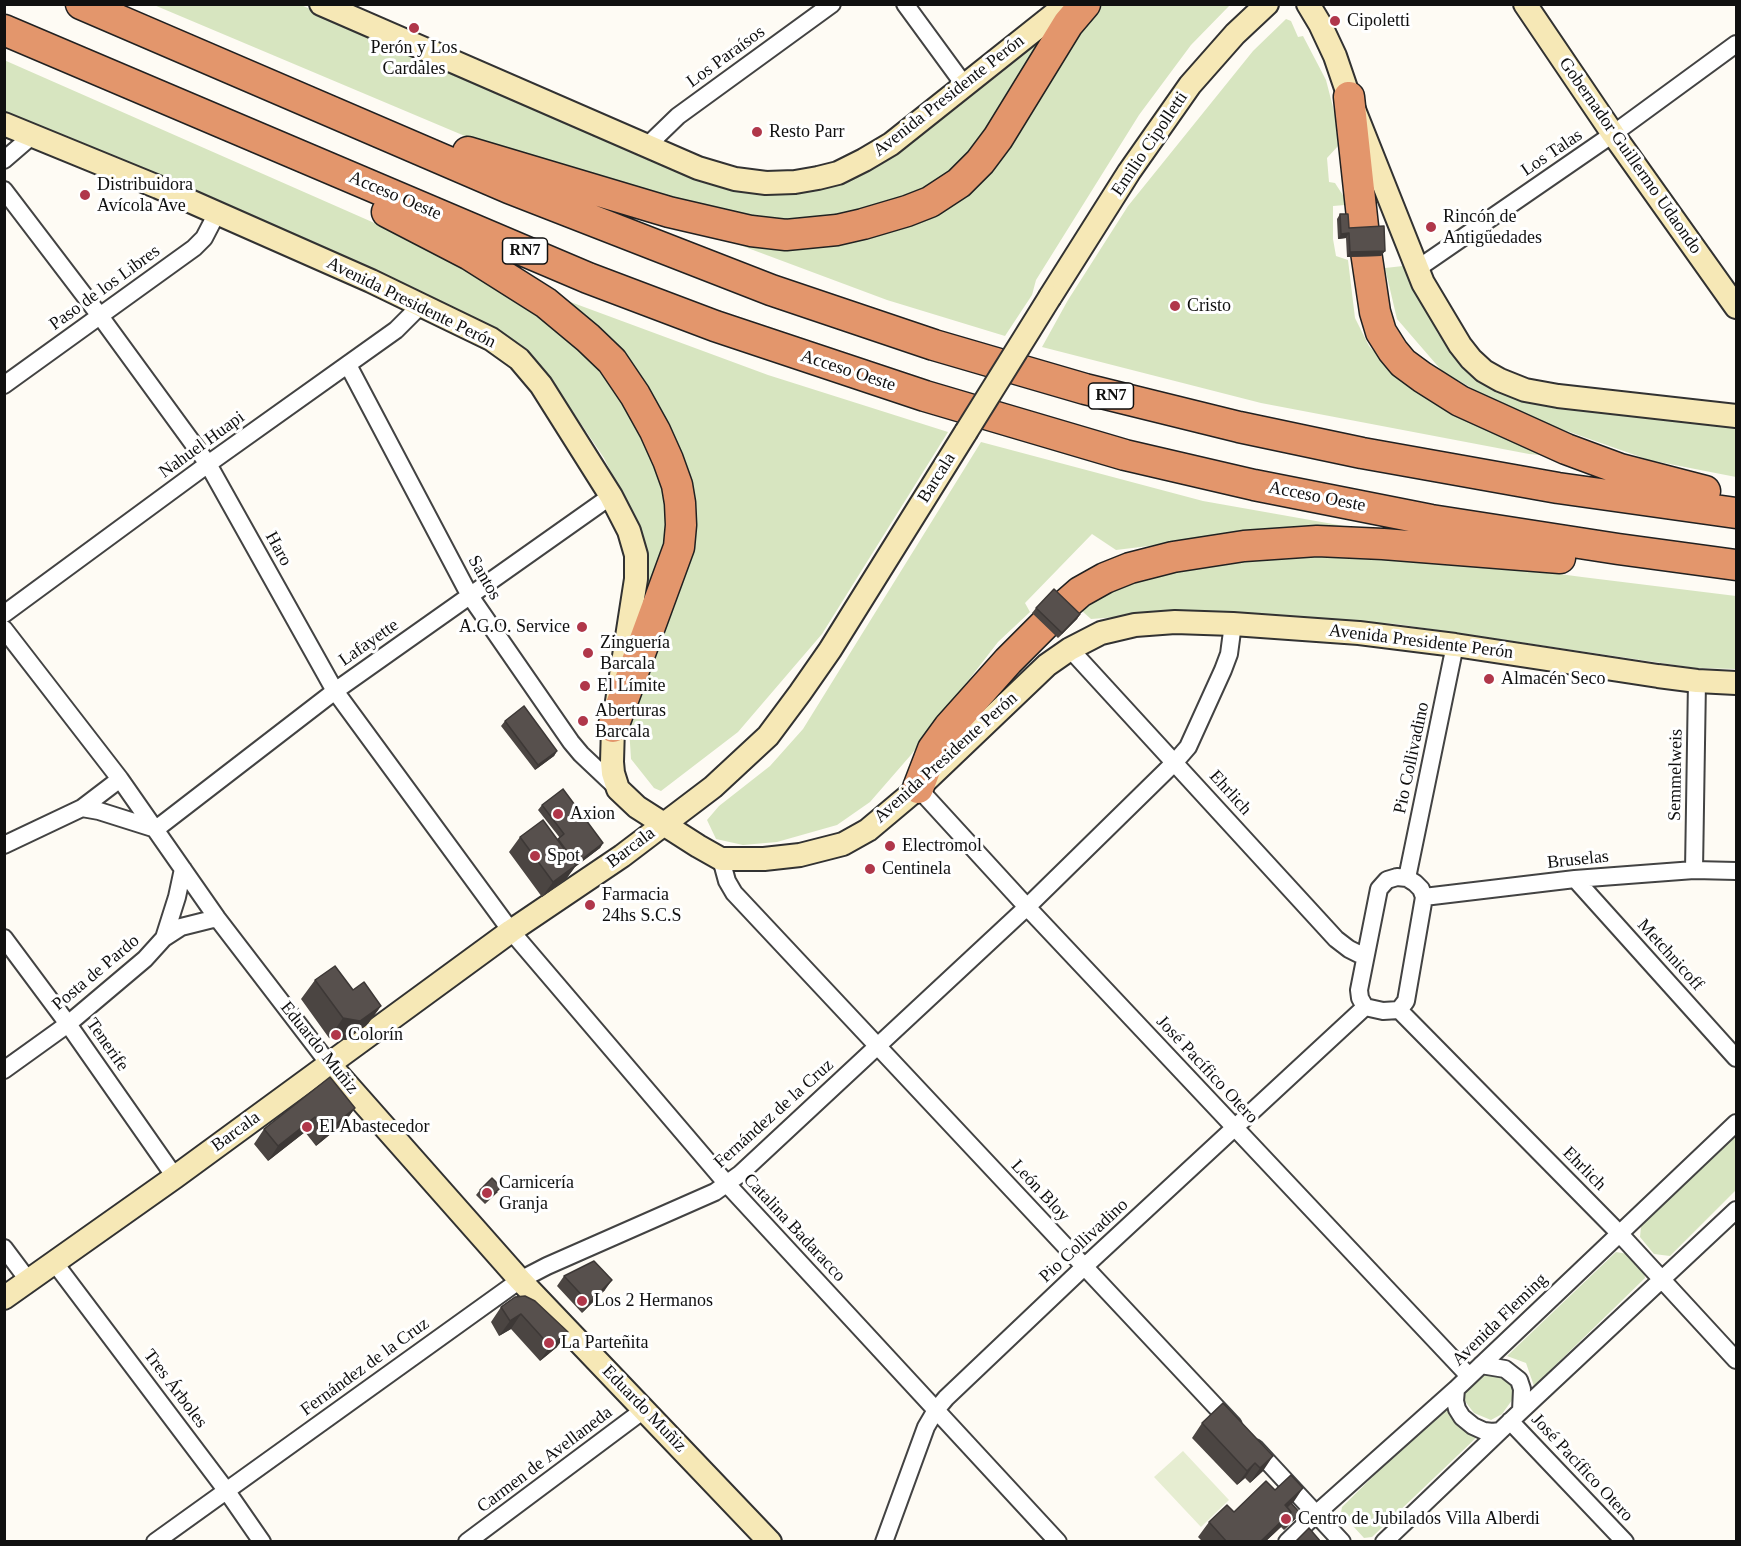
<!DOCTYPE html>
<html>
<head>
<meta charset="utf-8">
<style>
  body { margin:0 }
  #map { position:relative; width:1741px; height:1546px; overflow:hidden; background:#fefbf4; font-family:Georgia,serif }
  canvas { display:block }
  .frame { position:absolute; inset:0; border:6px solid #101010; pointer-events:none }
</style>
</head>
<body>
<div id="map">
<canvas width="1741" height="1546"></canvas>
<div class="frame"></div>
</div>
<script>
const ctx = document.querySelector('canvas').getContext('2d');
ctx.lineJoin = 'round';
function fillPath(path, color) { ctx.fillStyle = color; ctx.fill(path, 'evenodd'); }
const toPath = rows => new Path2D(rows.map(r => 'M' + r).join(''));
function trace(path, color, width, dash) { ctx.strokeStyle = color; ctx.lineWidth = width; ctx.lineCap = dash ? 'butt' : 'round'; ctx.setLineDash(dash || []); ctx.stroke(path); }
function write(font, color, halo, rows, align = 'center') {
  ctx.font = font + ' Georgia,serif'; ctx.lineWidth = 6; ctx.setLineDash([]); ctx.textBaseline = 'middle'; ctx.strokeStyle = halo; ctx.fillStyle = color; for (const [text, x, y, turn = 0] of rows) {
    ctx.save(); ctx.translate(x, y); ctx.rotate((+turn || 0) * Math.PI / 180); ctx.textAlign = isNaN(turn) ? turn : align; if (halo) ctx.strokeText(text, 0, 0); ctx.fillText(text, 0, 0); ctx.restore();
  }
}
fillPath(toPath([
  [154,5,301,5,686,171,817,185,1043,33,1044,38,982,139,944,182,902,203,839,216,784,223,732,214,498,150],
  [1095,5,1230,5,1191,45,1139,115,1036,280,1032,295,1005,336,887,300,662,216,722,229,925,209],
  [1286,19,1291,21,1298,37,1303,36,1326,80,1335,115,1338,146,1327,158,1329,182,1335,183,1346,200,1345,205,1333,206,1333,239,1336,256,1348,260,1355,318,1369,346,1396,375,1560,457,1529,454,1261,403,1042,347,1068,300,1128,206,1253,51],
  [4,60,379,225,464,265,545,318,588,354,617,388,643,435,667,494,671,527,636,637,634,519,604,458,544,369,520,344,455,308,278,228,5,114],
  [1403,266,1438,334,1479,377,1519,396,1635,417,1736,428,1736,477,1649,460,1513,412,1442,371,1397,319,1385,268],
  [557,297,768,375,948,432,822,634,738,732,661,791,654,788,631,759,628,712,689,496],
  [981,442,1203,501,1378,532,1255,533,1116,550,1092,534,1025,603,1030,612,998,642,910,756,870,802,837,825,777,842,743,845,716,839,707,820,719,806,770,766,803,729],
  [1253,553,1409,554,1582,577,1736,596,1736,669,1695,668,1396,624,1200,611,1091,619,1082,611,1119,585],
  [1736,1134,1736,1190,1670,1256,1654,1254,1640,1237,1641,1226],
  [1616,1252,1628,1254,1644,1271,1645,1278,1534,1386,1526,1363,1507,1356],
  [1499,1372,1512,1381,1515,1396,1502,1414,1491,1420,1474,1413,1464,1400,1465,1390,1487,1373],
  [1447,1404,1479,1435,1372,1537,1364,1538,1341,1513,1342,1507]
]), '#d7e5c0');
fillPath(toPath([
  [1183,1451,1229,1500,1201,1527,1154,1477]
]), '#e6edd1');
const street = toPath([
  [905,4,965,86],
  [647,146,678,116,832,4],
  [4,160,33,135],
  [4,190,100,316,208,464,335,691,511,931,727,1184,1058,1542],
  [1417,269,1613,134,1736,44],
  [348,365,470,596,571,742,581,754,617,788],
  [4,385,194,248,204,238,217,213],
  [4,614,208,464,396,330,421,305],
  [4,629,120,779,217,918,329,1064],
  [1070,649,1336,939,1349,949,1365,957],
  [918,788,1027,907,1469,1376],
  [82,808,99,811,156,829,335,691,611,496],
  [4,845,82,808,120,779],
  [721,859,727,881,734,893,1233,1425],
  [1694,870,1697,681],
  [1397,877,1407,878,1415,883,1421,889,1424,897,1406,1001,1399,1010,1383,1011,1365,1007,1360,998,1359,990,1379,889,1387,880,1397,877],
  [1407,878,1455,645],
  [1575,879,1736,1058],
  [1424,897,1575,879,1694,870,1736,871],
  [4,938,68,1024,175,1177],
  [164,938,177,897,183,869],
  [1399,1010,1619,1233,1736,1360],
  [4,1070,68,1024,145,959,164,938,181,927,217,918],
  [4,1248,28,1280],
  [54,1262,226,1490,262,1542],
  [1481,1365,1505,1369,1519,1380,1522,1389,1521,1411],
  [1456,1389,1455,1401,1457,1409,1462,1417,1473,1426,1484,1431,1493,1432,1500,1431],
  [1510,1421,1625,1542],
  [1255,1448,1342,1542],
  [155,1542,520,1280,547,1266,715,1192,740,1174,1027,907,1175,762,1188,747,1223,670,1229,654,1233,624],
  [467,1542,645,1409],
  [884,1542,926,1427,936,1410,946,1398,1084,1267,1365,1007],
  [1287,1542,1317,1513,1456,1389,1736,1123],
  [1384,1542,1521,1411,1736,1210]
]);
const secondary = toPath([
  [321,4,698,168,735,179,766,183,795,182,818,178,838,173,864,160,891,144,1067,4],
  [1308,4,1320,24,1335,56,1349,97,1423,283,1460,345,1471,359,1484,371,1500,380,1525,390,1558,396,1736,416],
  [1525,4,1613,134,1736,307],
  [4,124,158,187,371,281,491,339,519,359,541,385,611,496,629,531,636,555,636,579,613,727,612,762,613,773,618,789,637,807,698,846,721,859,764,859,800,855,843,844,868,830,918,788,1047,665,1070,649,1101,633,1135,625,1175,622,1233,624,1359,633,1455,645,1658,676,1697,681,1736,683],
  [1050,297,1129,172,1190,85,1235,34,1267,4],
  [329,1064,520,1280,770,1542],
  [4,1298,175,1177,511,931,622,856,713,787,768,736,800,693,830,650,966,432]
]);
const highway = toPath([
  [81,4,509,188,771,290,934,345,1085,389,1239,427,1362,453,1558,488,1736,513],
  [4,30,588,278,715,326,925,396,1125,455,1254,485,1431,520,1618,549,1736,565],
  [1349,97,1365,245,1375,312,1381,332,1393,351,1403,363,1422,377,1460,401,1566,449,1620,469,1705,491],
  [468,152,669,212,751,231,786,235,837,230,863,224,907,211,930,202,959,183,980,162,998,138,1068,24,1085,4],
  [387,212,470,255,546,303,588,338,612,361,635,395,655,431,668,460,677,485,680,503,681,525,679,547,613,727],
  [1064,606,1080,592,1105,578,1130,568,1173,557,1244,546,1317,541,1383,544,1560,558],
  [918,788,933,749,949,727,1008,661,1044,625]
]);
trace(street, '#434343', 20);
trace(secondary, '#323232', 26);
trace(highway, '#212121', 33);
trace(street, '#fff', 16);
trace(secondary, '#f6e8b6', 22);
trace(highway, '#e3966c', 30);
const secondaryBridge = toPath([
  [966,432,1050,297]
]);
trace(secondaryBridge, '#323232', 26, []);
trace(secondaryBridge, '#f6e8b6', 22);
fillPath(toPath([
  [1340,214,1349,228,1385,251,1381,256,1347,257,1346,238,1338,239,1337,219],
  [1036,608,1080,614,1077,619,1058,638,1032,613],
  [505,721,557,751,554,756,535,770,501,726],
  [542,805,603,843,600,848,575,867,566,879,542,897,509,852,520,837,558,839,560,838,538,810],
  [315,980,353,990,381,1006,367,1025,346,1040,329,1038,301,999],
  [330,1077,355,1108,344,1123,316,1146,305,1132,268,1161,254,1144,264,1129],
  [480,1190,498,1192,485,1204,476,1195],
  [564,1276,605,1290,582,1313,557,1286],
  [515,1297,557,1347,540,1361,511,1329,499,1336,491,1322,501,1307],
  [1223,1403,1263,1471,1250,1483,1245,1478,1237,1485,1192,1438,1202,1423],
  [1275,1490,1292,1504,1296,1518,1284,1530,1281,1527,1265,1542,1203,1542,1198,1537,1209,1522,1234,1512]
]), '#4b4542');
fillPath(toPath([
  [1349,233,1346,238,1338,239,1341,234],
  [1385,251,1381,256,1347,257,1350,252],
  [1080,614,1077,619,1058,638,1062,633],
  [557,751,554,756,535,770,538,765],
  [603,843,600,848,575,867,566,879,542,897,553,882],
  [381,1006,367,1025,346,1040,329,1038,343,1018],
  [355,1108,344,1123,316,1146,327,1131],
  [315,1117,305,1132,268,1161,278,1146],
  [612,1280,605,1290,582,1313,589,1303],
  [521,1314,511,1329,499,1336,510,1321],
  [568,1332,557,1347,540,1361,550,1346],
  [1273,1456,1263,1471,1250,1483,1260,1468],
  [1255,1463,1245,1478,1237,1485,1247,1471],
  [1303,1488,1293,1503,1279,1516,1285,1505],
  [1291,1512,1281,1527,1265,1542,1260,1542],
  [1300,1513,1296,1518,1284,1530,1288,1525]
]), '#3d3836');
const building = toPath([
  [1340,214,1348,214,1349,228,1384,226,1385,251,1350,252,1349,233,1341,234,1340,214],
  [1054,589,1080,614,1062,633,1036,608,1054,589],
  [524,706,557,751,538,765,505,721,524,706],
  [563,789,603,843,576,864,558,839,564,834,542,805,563,789],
  [543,820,576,865,553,882,520,837,543,820],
  [335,966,353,990,364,982,381,1006,360,1021,343,1018,315,980,335,966],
  [330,1077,355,1108,327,1131,315,1117,278,1146,264,1129,330,1077],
  [492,1178,501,1187,489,1199,480,1190,492,1178],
  [594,1261,612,1280,589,1303,564,1276,594,1261],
  [525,1296,535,1301,568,1332,550,1346,521,1314,510,1321,501,1307,515,1297,525,1296],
  [1223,1403,1273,1456,1260,1468,1255,1463,1247,1471,1202,1423,1223,1403],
  [1291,1475,1303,1488,1285,1505,1291,1512,1260,1542,1227,1542,1209,1522,1227,1505,1234,1512,1266,1481,1275,1490,1291,1475],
  [1291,1503,1300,1513,1288,1525,1285,1522,1291,1512,1287,1507,1291,1503],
  [1309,1528,1321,1542,1295,1542,1309,1528]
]);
fillPath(building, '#57504d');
trace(building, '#3d3836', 1.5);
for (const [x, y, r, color] of [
  [1335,21,6,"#b0374a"],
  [414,28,6,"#b0374a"],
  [757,132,6,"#b0374a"],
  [85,195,6,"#b0374a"],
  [1431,227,6,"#b0374a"],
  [1175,306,6,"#b0374a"],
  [582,627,6,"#b0374a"],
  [588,653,6,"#b0374a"],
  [1489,679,6,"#b0374a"],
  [585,686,6,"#b0374a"],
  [583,721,6,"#b0374a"],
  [558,814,6,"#b0374a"],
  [890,846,6,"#b0374a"],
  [535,856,6,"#b0374a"],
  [870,869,6,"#b0374a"],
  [590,905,6,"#b0374a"],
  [336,1035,6,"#b0374a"],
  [307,1127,6,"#b0374a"],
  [487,1193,6,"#b0374a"],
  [582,1301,6,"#b0374a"],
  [549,1343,6,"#b0374a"],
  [1286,1519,6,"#b0374a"]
]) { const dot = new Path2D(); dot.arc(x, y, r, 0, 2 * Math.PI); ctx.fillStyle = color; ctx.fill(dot); trace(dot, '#fff', 2); }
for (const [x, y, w] of [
  [525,251,45],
  [1111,396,45]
]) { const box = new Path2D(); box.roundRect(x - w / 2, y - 13, w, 26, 4.5); ctx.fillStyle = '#fff'; ctx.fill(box); trace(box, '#101010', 1.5); }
write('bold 16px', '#101010', null, [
  ["RN7",525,251],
  ["RN7",1111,396]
]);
write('18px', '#101010', '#fff', [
  ["Cipoletti",1347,21],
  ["Perón y Los",414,48,"center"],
  ["Cardales",414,69,"center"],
  ["Resto Parr",769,132],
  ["Distribuidora",97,185],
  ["Avícola Ave",97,206],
  ["Rincón de",1443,217],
  ["Antigüedades",1443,238],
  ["Cristo",1187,306],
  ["A.G.O. Service",570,627,"right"],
  ["Zinguería",600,643],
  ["Barcala",600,664],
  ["Almacén Seco",1501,679],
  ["El Límite",597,686],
  ["Aberturas",595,711],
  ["Barcala",595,732],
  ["Axion",570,814],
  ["Electromol",902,846],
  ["Spot",547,856],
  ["Centinela",882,869],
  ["Farmacia",602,895],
  ["24hs S.C.S",602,916],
  ["Colorín",348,1035],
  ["El Abastecedor",319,1127],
  ["Carnicería",499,1183],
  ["Granja",499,1204],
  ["Los 2 Hermanos",594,1301],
  ["La Parteñita",561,1343],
  ["Centro de Jubilados Villa Alberdi",1298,1519]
], 'left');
write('18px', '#101010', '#fff', [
  ["Los Paraísos",726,57,-36],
  ["Avenida Presidente Perón",949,96,-38],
  ["Emilio Cipolletti",1150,144,-56],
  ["Los Talas",1552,153,-34],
  ["Gobernador Guillermo Udaondo",1630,156,55],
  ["Acceso Oeste",395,196,23],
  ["Paso de los Libres",105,288,-36],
  ["Avenida Presidente Perón",411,303,26],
  ["Acceso Oeste",848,371,18],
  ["Nahuel Huapi",202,445,-36],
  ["Barcala",937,478,-58],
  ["Acceso Oeste",1317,497,11],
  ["Haro",278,549,61],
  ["Santos",484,578,60],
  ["Avenida Presidente Perón",1421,642,7],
  ["Lafayette",369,643,-35],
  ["Avenida Presidente Perón",946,758,-42],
  ["Pio Collivadino",1412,758,-78],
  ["Semmelweis",1676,775,-89],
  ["Ehrlich",1230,793,48],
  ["Barcala",631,848,-37],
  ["Bruselas",1578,860,-6],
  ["Metchnicoff",1670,955,48],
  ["Posta de Pardo",96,973,-40],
  ["Tenerife",107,1045,55],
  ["Eduardo Muñiz",319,1048,51],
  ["José Pacífico Otero",1207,1070,47],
  ["Fernández de la Cruz",774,1114,-42],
  ["Barcala",236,1132,-36],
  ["Ehrlich",1584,1169,45],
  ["León Bloy",1040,1191,47],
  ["Catalina Badaracco",794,1228,47],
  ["Pio Collivadino",1084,1241,-43],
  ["Avenida Fleming",1500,1320,-44],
  ["Fernández de la Cruz",365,1367,-36],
  ["Tres Árboles",175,1389,53],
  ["Eduardo Muñiz",644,1409,46],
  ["Carmen de Avellaneda",545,1460,-37],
  ["José Pacífico Otero",1582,1468,47]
]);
</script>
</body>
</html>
